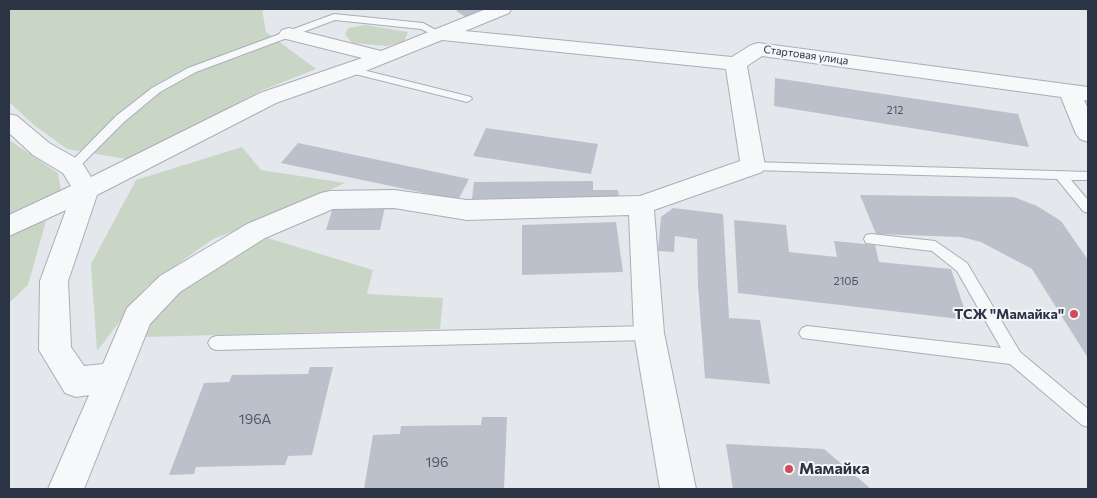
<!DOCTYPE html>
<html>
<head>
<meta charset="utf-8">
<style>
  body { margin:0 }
  #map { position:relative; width:1097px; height:498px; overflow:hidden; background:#e4e7ec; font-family:Commissioner,sans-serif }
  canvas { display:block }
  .frame { position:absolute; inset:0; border:10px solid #2b3445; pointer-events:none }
</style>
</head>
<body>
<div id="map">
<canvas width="1097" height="498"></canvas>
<div class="frame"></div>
</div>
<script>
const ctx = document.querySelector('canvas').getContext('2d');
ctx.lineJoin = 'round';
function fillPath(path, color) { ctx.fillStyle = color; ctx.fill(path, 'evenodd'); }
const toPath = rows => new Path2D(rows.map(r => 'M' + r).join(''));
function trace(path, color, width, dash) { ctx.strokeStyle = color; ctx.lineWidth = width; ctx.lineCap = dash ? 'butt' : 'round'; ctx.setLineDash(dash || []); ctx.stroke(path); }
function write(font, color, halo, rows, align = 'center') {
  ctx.font = font + ' Commissioner,sans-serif'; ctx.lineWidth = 4; ctx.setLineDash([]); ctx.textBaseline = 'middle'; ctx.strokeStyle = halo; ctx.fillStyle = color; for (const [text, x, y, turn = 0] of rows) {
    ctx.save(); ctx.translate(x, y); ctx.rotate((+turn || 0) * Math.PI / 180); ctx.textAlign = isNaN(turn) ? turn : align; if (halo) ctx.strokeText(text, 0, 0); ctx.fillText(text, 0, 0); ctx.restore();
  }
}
fillPath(toPath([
  [9,9,262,9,266,32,316,69,258,92,133,160,67,149,34,125,9,102],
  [365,25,408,32,404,42,387,46,352,43,345,34,348,28],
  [9,140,58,173,62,196,9,219],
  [242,147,261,170,345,183,264,220,213,239,147,286,97,351,91,264,136,180],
  [47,217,28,285,9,303,9,235],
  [261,236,373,270,367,294,443,298,440,329,144,337,149,317,178,290]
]), '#c9d6c5');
fillPath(toPath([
  [461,9,483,9,486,10,469,19,456,11],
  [775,78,1018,114,1029,147,774,106],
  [486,128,598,144,591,174,473,156],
  [298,143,469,179,458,200,281,163],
  [593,181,593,190,618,190,619,197,472,199,474,182],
  [860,195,1014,197,1037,206,1061,221,1088,260,1088,358,1032,269,981,242,961,237,876,234],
  [333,207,385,207,380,230,326,230],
  [673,208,723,214,729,318,760,320,770,384,705,378,698,285,697,239,675,236,674,252,658,251,661,217],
  [734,220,786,225,789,252,837,257,834,241,875,245,879,262,951,269,968,320,738,293],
  [616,222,623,272,522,275,522,225],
  [310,367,333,367,312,455,288,456,285,465,196,467,194,474,169,475,204,383,229,382,232,375,308,374],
  [482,417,507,417,504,489,364,489,373,435,400,434,401,426,481,425],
  [726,444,824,449,871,489,733,489]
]), '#bbc0ca');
const lane = toPath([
  [334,14,423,23,443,34,438,37,421,29,335,20,196,72,160,92,124,122,76,170,68,170,66,167,116,116,152,88,188,68,334,14],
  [351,67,471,97,472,99,467,102,347,72,346,70,347,68,351,67],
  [753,162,1088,172,1088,180,1071,180,1088,200,1088,213,1083,211,1057,179,753,170,747,166,753,162],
  [871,234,935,241,967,263,1020,352,1088,409,1088,427,1082,425,1010,364,802,338,799,333,802,328,807,326,1001,348,957,271,932,251,866,243,864,239,866,235,871,234],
  [649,326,654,328,657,333,654,338,649,340,216,350,211,348,208,343,211,338,216,336,649,326]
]);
const street = toPath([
  [486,9,511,9,509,13,465,31,732,57,751,45,758,43,1088,87,1088,101,1084,100,1088,109,1088,142,1080,139,1076,134,1061,97,762,56,747,66,765,166,762,172,654,210,664,333,696,489,660,489,634,333,629,215,467,220,394,208,333,209,265,238,180,292,150,324,84,489,48,489,89,395,76,397,65,393,39,350,40,281,66,210,9,236,9,215,71,186,63,173,33,155,9,133,9,114,17,116,49,143,81,161,91,177,260,93,362,58,282,38,279,34,282,30,289,28,381,51,486,9],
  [442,40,726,69,740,161,640,196,467,200,394,190,330,191,321,193,247,224,160,276,127,308,103,364,84,366,71,347,68,281,97,195,276,103,358,74,442,40]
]);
trace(lane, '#a9aeb7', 2);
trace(street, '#a9aeb7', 2);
fillPath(lane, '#f7f8fa');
fillPath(street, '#f7f8fa');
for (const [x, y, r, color] of [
  [1074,314,5,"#d1495b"],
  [789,469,5,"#d1495b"]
]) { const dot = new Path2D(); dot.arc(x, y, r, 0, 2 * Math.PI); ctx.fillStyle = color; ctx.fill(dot); trace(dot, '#f4f6f9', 2); }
write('11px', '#2b3445', '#f4f6f9', [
  ["Стартовая улица",806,55,8]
]);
write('11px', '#4f5766', null, [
  ["212",895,110],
  ["210Б",846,281]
]);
write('bold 14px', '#2b3445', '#f4f6f9', [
  ["ТСЖ \"Мамайка\"",1064,314]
], 'right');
write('14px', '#4f5766', null, [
  ["196А",255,419],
  ["196",437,462]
]);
write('bold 16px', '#2b3445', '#f4f6f9', [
  ["Мамайка",799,469]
], 'left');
</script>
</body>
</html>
